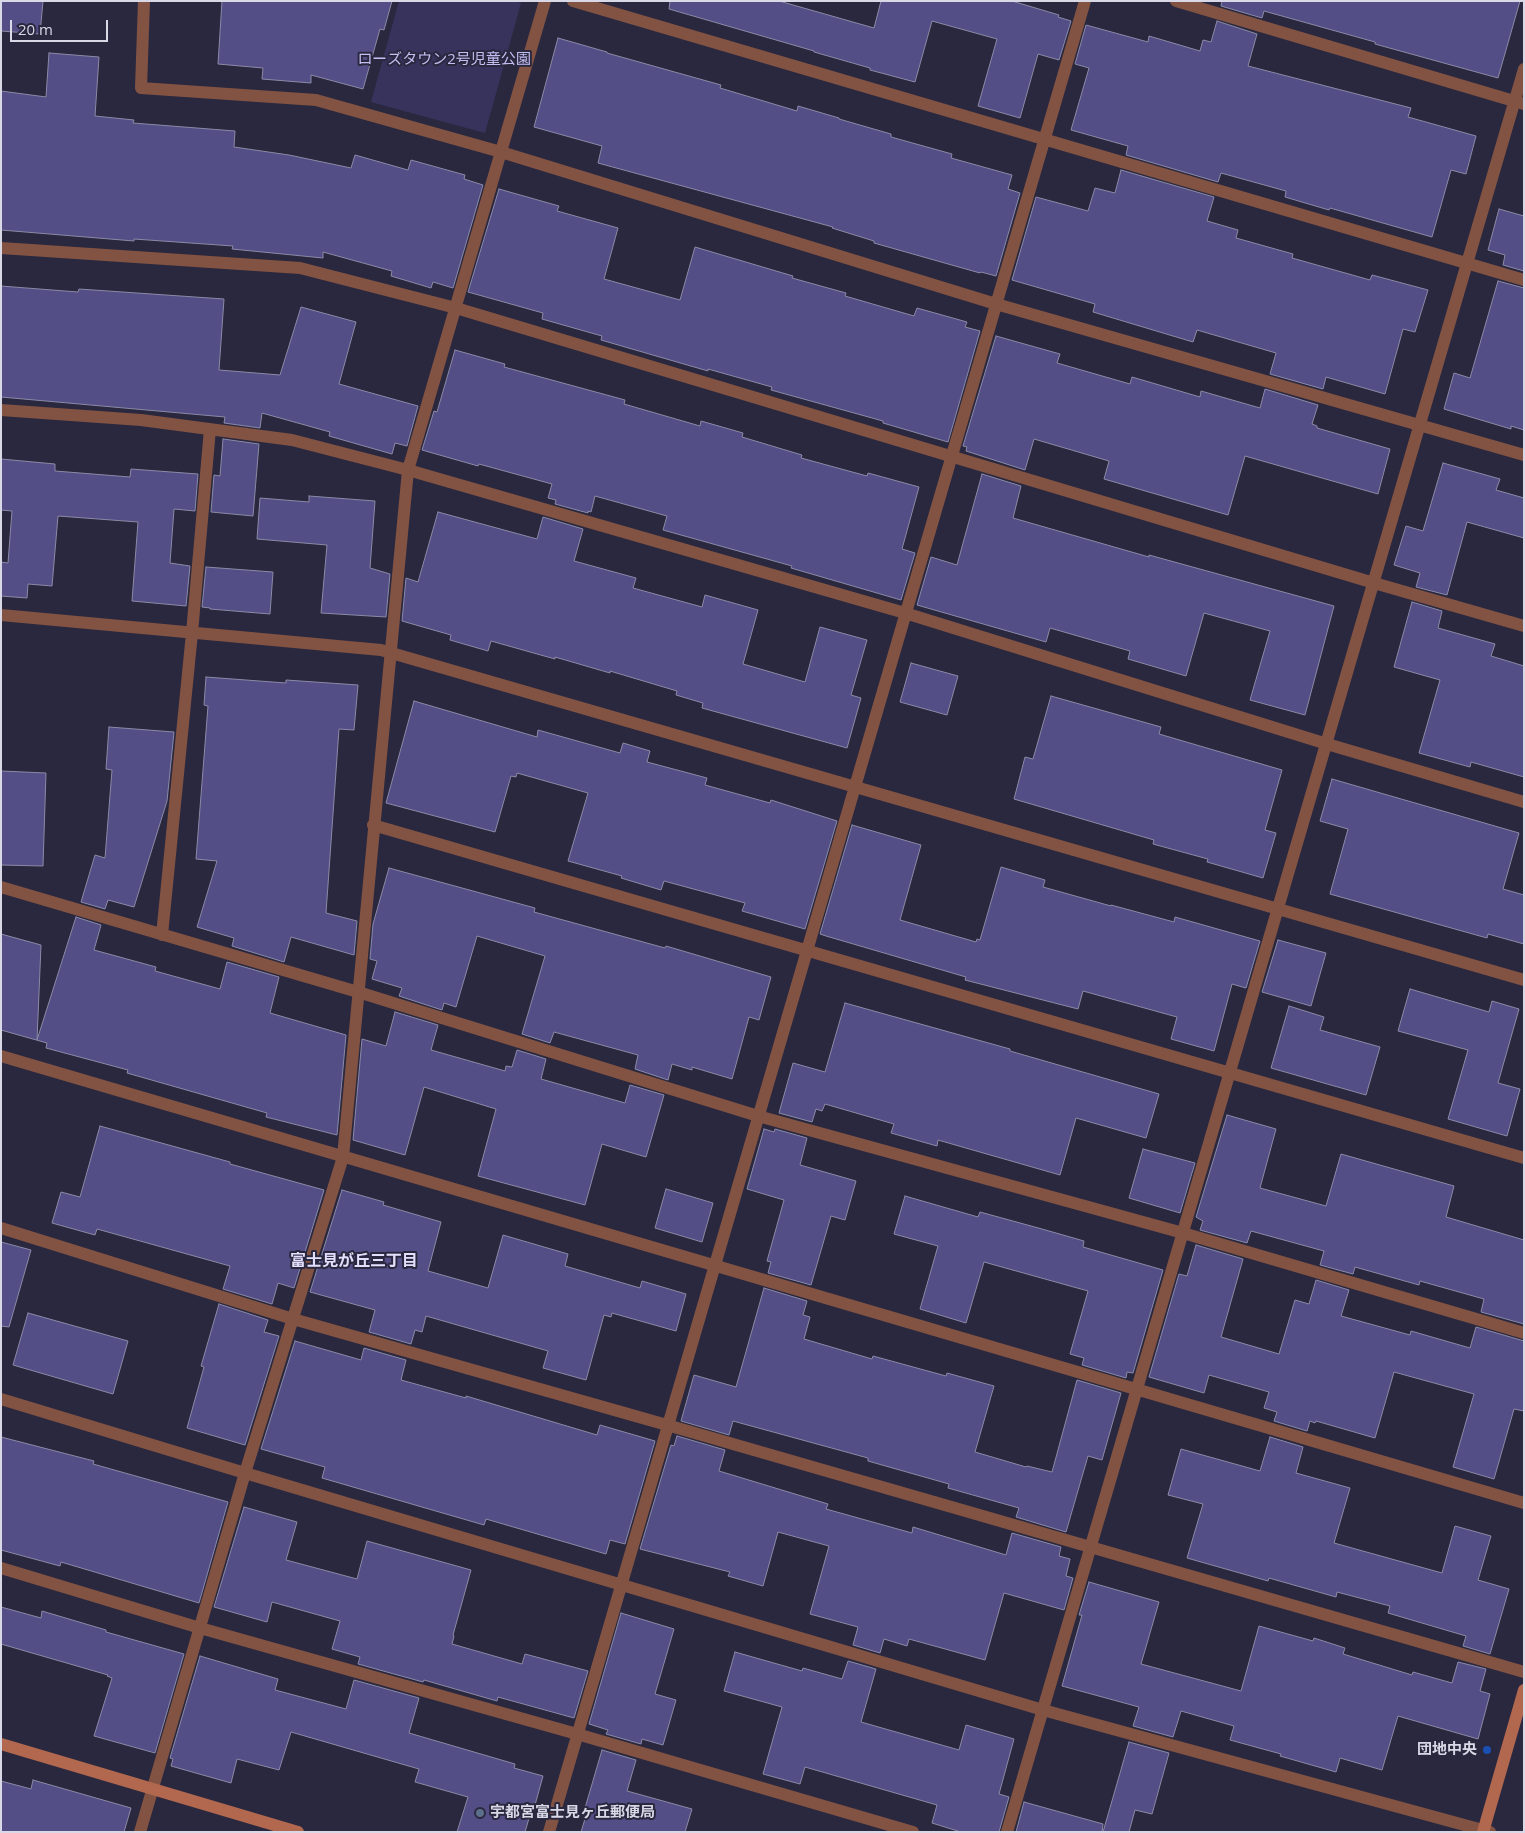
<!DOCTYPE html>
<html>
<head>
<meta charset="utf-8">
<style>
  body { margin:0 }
  #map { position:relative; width:1525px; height:1833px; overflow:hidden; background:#2a283f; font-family:"Open Sans",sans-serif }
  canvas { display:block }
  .frame { position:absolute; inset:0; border:2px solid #d9d8e7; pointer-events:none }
  .scale { position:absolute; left:10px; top:20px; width:98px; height:22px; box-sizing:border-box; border:2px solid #d9d8e7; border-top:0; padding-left:6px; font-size:15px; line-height:18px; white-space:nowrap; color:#d9d8e7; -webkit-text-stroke:4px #2a283f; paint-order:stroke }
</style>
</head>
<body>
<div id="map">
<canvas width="1525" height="1833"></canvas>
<div class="frame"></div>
<div class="scale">20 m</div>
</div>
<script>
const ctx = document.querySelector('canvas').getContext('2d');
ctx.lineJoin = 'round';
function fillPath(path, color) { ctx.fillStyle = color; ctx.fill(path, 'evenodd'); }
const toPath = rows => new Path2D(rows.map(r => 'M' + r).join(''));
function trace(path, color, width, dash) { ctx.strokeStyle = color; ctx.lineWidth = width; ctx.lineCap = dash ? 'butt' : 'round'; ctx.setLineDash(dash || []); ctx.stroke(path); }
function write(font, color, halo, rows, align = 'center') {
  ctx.font = font + ' "Open Sans","Noto Sans JP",sans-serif'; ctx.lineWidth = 4; ctx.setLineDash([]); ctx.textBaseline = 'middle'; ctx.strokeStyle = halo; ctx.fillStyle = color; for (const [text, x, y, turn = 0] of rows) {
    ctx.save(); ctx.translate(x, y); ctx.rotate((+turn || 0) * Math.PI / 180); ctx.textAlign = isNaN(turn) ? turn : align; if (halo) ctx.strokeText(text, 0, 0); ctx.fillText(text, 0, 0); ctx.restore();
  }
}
fillPath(toPath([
  [399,1,515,1,521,3,485,133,371,102]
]), '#38335d');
const building = toPath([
  [1,1,43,1,40,34,1,31,1,1],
  [222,1,392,1,384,30,380,29,363,89,311,75,311,83,262,79,263,68,218,64,222,1],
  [670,1,779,1,874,28,881,1,1012,1,1059,15,1058,17,1071,21,1059,60,1038,54,1020,118,978,106,997,39,932,21,915,82,870,70,870,68,814,52,814,51,669,9,670,1],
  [1222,1,1520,1,1498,78,1375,44,1375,42,1264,11,1262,18,1221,6,1222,1],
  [1217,21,1257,34,1248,66,1411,108,1408,117,1476,136,1466,174,1451,170,1432,237,1330,208,1329,210,1285,197,1286,191,1221,173,1218,182,1126,155,1128,146,1071,130,1089,68,1075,64,1086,25,1148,42,1149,36,1200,51,1203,40,1211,42,1217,21],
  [558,38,607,52,607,53,721,85,720,88,797,111,798,106,839,118,839,119,891,134,891,137,952,154,951,158,1012,175,1008,189,1020,193,996,276,981,272,980,273,874,243,874,241,832,228,833,227,598,163,602,146,534,127,558,38],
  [49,53,99,57,95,116,134,120,133,123,235,131,234,147,289,155,351,168,355,155,408,170,411,160,465,175,464,179,483,185,453,288,433,282,431,288,391,276,392,271,323,252,323,258,232,249,233,246,134,239,134,241,1,230,1,91,46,97,49,53],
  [1121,170,1214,197,1207,221,1238,230,1236,238,1293,254,1292,258,1370,280,1372,275,1428,290,1415,332,1403,329,1385,394,1326,377,1323,389,1270,374,1276,353,1197,330,1193,342,1093,312,1095,304,1012,280,1036,197,1088,211,1095,188,1115,193,1121,170],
  [499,189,559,206,557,211,618,228,604,279,680,300,695,247,793,276,792,278,846,293,845,296,914,316,917,308,967,322,965,327,980,331,948,442,883,423,883,421,771,390,772,387,708,369,708,371,601,340,602,336,542,319,543,313,468,292,499,189],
  [1499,209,1524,216,1524,271,1503,265,1505,255,1488,250,1499,209],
  [1498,281,1524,288,1524,430,1511,426,1511,429,1444,409,1454,373,1470,378,1498,281],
  [1,286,78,292,79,289,224,299,219,370,280,375,301,307,356,322,339,384,418,406,407,446,395,443,392,454,329,436,330,432,262,413,260,428,224,423,225,417,1,397,1,286],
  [996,336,1060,354,1057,363,1130,384,1132,377,1200,397,1201,391,1260,408,1265,389,1318,405,1312,424,1317,426,1317,428,1390,449,1378,494,1245,456,1228,515,1104,479,1109,461,1034,439,1025,470,966,451,967,447,963,446,996,336],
  [455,350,505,364,504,367,625,400,624,404,700,426,701,421,743,433,742,437,802,455,801,458,867,476,868,473,919,487,902,549,915,553,901,600,791,568,792,566,663,530,667,516,595,496,591,512,588,511,588,513,555,504,556,500,548,498,552,484,479,464,478,466,422,450,434,411,437,412,455,350],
  [223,439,259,444,253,516,211,512,214,475,220,476,223,439],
  [1,459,55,464,55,471,130,477,131,469,198,474,195,511,174,509,170,563,190,566,186,606,132,601,138,522,58,516,52,586,28,584,27,598,1,596,1,562,8,563,12,511,1,510,1,459],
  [1443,463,1500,479,1496,490,1524,498,1524,538,1467,522,1447,595,1416,587,1420,573,1394,565,1406,526,1423,531,1443,463],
  [982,474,1021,486,1013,518,1149,557,1149,555,1334,606,1305,715,1250,700,1270,631,1204,613,1186,676,1128,659,1130,651,1050,628,1046,642,917,605,931,557,957,565,982,474],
  [309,496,375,501,370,568,390,574,386,617,321,613,327,545,257,539,260,498,309,502,309,496],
  [438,512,537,539,543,517,583,529,574,561,636,578,633,588,702,607,705,595,758,610,743,664,805,682,820,627,867,640,851,695,861,698,847,748,702,708,703,703,676,695,677,691,610,671,610,673,555,657,555,659,491,641,488,651,450,640,451,635,402,621,406,578,418,582,438,512],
  [206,567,273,572,270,614,210,609,210,608,202,607,206,567],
  [1412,602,1442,611,1438,628,1495,644,1491,656,1524,666,1524,777,1471,762,1470,767,1419,753,1440,680,1394,667,1412,602],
  [911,663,958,676,947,715,900,702,911,663],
  [206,677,286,683,286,680,358,685,354,730,339,729,326,913,357,921,354,955,291,937,284,962,232,946,234,938,197,927,217,861,196,859,208,706,204,705,206,677],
  [1051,696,1161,727,1159,734,1282,770,1265,830,1276,833,1263,878,1207,862,1208,859,1153,844,1154,840,1014,799,1025,757,1033,759,1051,696],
  [414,701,537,737,538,730,620,753,623,743,650,751,647,762,707,778,705,785,770,803,771,800,837,821,805,929,742,911,745,903,664,881,661,890,621,878,622,876,568,861,588,793,517,773,516,777,511,776,495,832,386,803,414,701],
  [109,727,174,732,167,801,134,907,108,900,105,909,81,902,95,855,105,858,112,770,106,769,109,727],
  [1,771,46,773,43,866,1,865,1,771],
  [1332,779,1519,833,1503,889,1524,895,1524,944,1488,934,1487,938,1330,894,1348,829,1320,821,1332,779],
  [852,825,921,845,900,920,976,942,977,939,980,940,1001,867,1045,880,1043,887,1111,906,1111,905,1174,922,1175,917,1260,941,1246,988,1232,984,1214,1051,1171,1039,1177,1017,1083,991,1078,1009,965,980,966,977,826,936,820,934,852,825],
  [389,868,535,908,534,912,665,948,666,946,771,977,759,1020,749,1017,732,1079,692,1067,692,1070,672,1064,668,1080,635,1069,638,1055,554,1032,550,1043,522,1034,545,956,477,936,456,1007,444,1003,442,1010,399,996,402,988,372,979,377,961,370,959,373,924,389,868],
  [76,917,101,925,94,950,156,967,155,971,220,989,227,962,279,977,270,1013,346,1035,337,1135,266,1117,267,1113,127,1073,128,1070,46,1048,47,1043,1,1030,1,934,41,945,37,1040,76,917],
  [1278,940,1326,953,1311,1006,1262,992,1278,940],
  [1410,989,1489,1012,1492,1001,1519,1009,1498,1083,1520,1089,1507,1136,1448,1119,1468,1050,1398,1031,1410,989],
  [845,1003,1010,1049,1010,1051,1159,1094,1146,1138,1076,1118,1060,1175,938,1140,937,1146,891,1133,894,1124,825,1104,822,1111,816,1109,812,1122,779,1113,793,1063,825,1072,845,1003],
  [1289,1006,1324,1017,1320,1030,1380,1047,1366,1095,1271,1068,1289,1006],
  [395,1012,438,1025,431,1050,505,1071,506,1066,512,1067,517,1050,546,1059,541,1079,625,1103,630,1085,664,1095,646,1157,602,1144,585,1205,478,1176,496,1109,424,1087,405,1155,353,1140,362,1039,386,1046,395,1012],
  [1227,1115,1276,1129,1260,1188,1326,1206,1341,1154,1454,1186,1446,1217,1524,1240,1524,1324,1481,1312,1484,1299,1420,1281,1419,1285,1355,1267,1353,1274,1320,1265,1324,1251,1251,1231,1247,1243,1200,1230,1203,1221,1196,1217,1227,1115],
  [100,1126,230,1162,230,1164,324,1190,294,1288,278,1283,272,1304,223,1289,230,1266,97,1229,95,1235,52,1223,61,1192,80,1197,100,1126],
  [764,1129,774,1132,775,1129,807,1138,800,1165,856,1181,845,1220,831,1216,811,1285,768,1273,771,1262,767,1261,784,1200,747,1189,764,1129],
  [1143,1149,1195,1163,1180,1213,1129,1198,1143,1149],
  [666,1189,713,1203,702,1242,655,1228,666,1189],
  [342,1190,384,1202,383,1205,441,1222,428,1271,488,1288,503,1235,568,1254,565,1266,640,1288,642,1281,686,1294,676,1331,612,1313,611,1317,604,1315,586,1380,543,1368,548,1351,426,1316,422,1332,415,1330,411,1344,369,1332,375,1310,310,1292,342,1190],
  [905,1196,978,1217,980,1212,1042,1229,1084,1241,1083,1247,1163,1270,1133,1373,1127,1372,1126,1378,1082,1365,1084,1358,1070,1354,1088,1291,984,1262,966,1323,920,1309,938,1246,894,1234,905,1196],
  [1,1242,31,1250,9,1327,1,1326,1,1242],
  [1196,1245,1243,1259,1221,1337,1279,1354,1295,1300,1309,1304,1316,1280,1349,1290,1341,1316,1410,1335,1411,1331,1470,1348,1476,1327,1524,1341,1524,1411,1514,1409,1494,1479,1453,1467,1474,1394,1394,1372,1375,1438,1316,1421,1315,1423,1310,1421,1307,1431,1274,1421,1277,1412,1264,1408,1269,1392,1209,1375,1204,1393,1149,1377,1179,1274,1187,1276,1196,1245],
  [764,1288,807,1301,803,1315,810,1317,804,1339,872,1359,873,1356,946,1376,947,1373,994,1386,975,1452,1026,1467,1027,1466,1052,1472,1077,1380,1121,1393,1102,1460,1088,1456,1066,1532,1016,1517,1019,1508,948,1488,949,1484,868,1461,868,1458,733,1421,729,1435,681,1421,694,1375,736,1387,764,1288],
  [219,1304,268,1320,264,1332,279,1336,245,1445,187,1428,204,1367,201,1366,219,1304],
  [28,1313,128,1341,113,1394,13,1365,28,1313],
  [295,1341,361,1360,364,1348,406,1360,401,1380,466,1398,466,1396,597,1435,600,1425,655,1441,625,1544,610,1540,606,1554,486,1519,484,1525,322,1478,325,1467,261,1449,295,1341],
  [677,1436,725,1450,719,1471,828,1504,826,1509,912,1533,913,1527,1006,1555,1012,1533,1061,1547,1059,1556,1070,1559,1066,1576,1073,1578,1064,1610,1004,1593,985,1660,909,1639,907,1646,884,1639,880,1653,853,1645,858,1627,810,1614,829,1546,778,1532,763,1586,728,1576,730,1572,640,1549,671,1445,674,1446,677,1436],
  [1,1437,94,1461,93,1464,228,1502,199,1603,61,1562,60,1566,1,1550,1,1437],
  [1270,1437,1303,1447,1296,1473,1350,1488,1334,1543,1442,1573,1455,1526,1491,1536,1478,1580,1509,1589,1490,1654,1463,1646,1466,1636,1388,1613,1390,1606,1337,1592,1336,1597,1269,1578,1268,1581,1187,1558,1203,1504,1168,1495,1181,1449,1260,1471,1270,1437],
  [244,1507,297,1522,286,1560,357,1579,367,1541,471,1570,453,1635,454,1636,452,1644,522,1664,525,1654,588,1671,574,1718,498,1697,497,1701,424,1680,423,1682,358,1664,360,1657,332,1649,340,1621,272,1602,267,1622,214,1607,244,1507],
  [1089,1582,1159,1602,1141,1664,1241,1691,1259,1626,1313,1641,1314,1638,1345,1648,1343,1654,1412,1675,1413,1672,1452,1683,1458,1662,1486,1669,1480,1691,1490,1694,1478,1739,1398,1716,1382,1770,1340,1758,1336,1772,1280,1756,1281,1754,1230,1740,1234,1726,1181,1711,1173,1737,1133,1726,1139,1707,1062,1686,1082,1615,1079,1615,1089,1582],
  [1,1607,41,1618,42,1611,106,1630,106,1632,184,1654,155,1753,94,1736,112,1678,107,1676,108,1675,1,1644,1,1607],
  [621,1613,674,1629,655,1694,676,1700,663,1745,642,1739,641,1744,606,1734,608,1730,589,1724,621,1613],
  [735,1652,802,1671,803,1668,842,1679,848,1661,876,1669,861,1722,959,1750,966,1725,1014,1739,999,1794,1009,1797,999,1832,961,1832,932,1823,937,1805,805,1767,800,1784,763,1774,782,1707,724,1691,735,1652],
  [200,1656,278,1679,275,1690,346,1709,354,1680,419,1698,409,1733,515,1764,514,1768,543,1776,532,1816,530,1815,525,1832,457,1832,468,1797,415,1782,419,1769,291,1732,279,1770,237,1759,231,1783,171,1766,173,1759,170,1758,200,1656],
  [1129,1742,1169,1753,1152,1814,1135,1810,1129,1832,1103,1832,1129,1742],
  [602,1750,636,1760,627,1791,692,1809,685,1832,581,1832,588,1809,585,1808,602,1750],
  [33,1780,131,1808,124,1832,1,1832,1,1781,31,1789,33,1780],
  [1024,1802,1103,1824,1102,1832,1016,1832,1024,1802]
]);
fillPath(building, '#544e87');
trace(building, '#8b8aa6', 1);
trace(toPath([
  [144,1,141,88,316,100,501,152,996,304,1524,455],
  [573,1,1524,280],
  [1176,1,1524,104],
  [1,248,300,268,456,308,1374,583,1524,626],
  [1,410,141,420,292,440,408,470,905,613,1327,744,1524,802],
  [1,615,381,650,1524,980],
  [373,825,1524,1158],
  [1,887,358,992,758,1116,1183,1233,1524,1333],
  [162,935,192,633,210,429],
  [1,1056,1524,1503],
  [1,1228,293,1319,667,1425,1524,1672],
  [1,1399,245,1473,1043,1710,1490,1832],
  [1,1568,200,1628,577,1734,913,1832],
  [140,1832,245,1473,343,1157,408,470,545,1],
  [549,1832,1085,1],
  [1007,1832,1524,69]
]), '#825343', 12);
trace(toPath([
  [1,1744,298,1832],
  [1483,1832,1524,1690]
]), '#b2684f', 12);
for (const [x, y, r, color] of [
  [1487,1750,5,"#1a4fb4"],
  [480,1813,5,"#5c6f8a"]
]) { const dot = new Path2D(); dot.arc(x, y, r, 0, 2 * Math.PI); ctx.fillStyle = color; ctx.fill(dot); trace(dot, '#2a283f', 2); }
write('15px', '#c2bef2', '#2a283f', [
  ["ローズタウン2号児童公園",444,60]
]);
write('bold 15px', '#d9d8e7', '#2a283f', [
  ["団地中央",1477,1750],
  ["宇都宮富士見ヶ丘郵便局",490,1813,"left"]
], 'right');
write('bold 16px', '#e3defb', '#2a283f', [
  ["富士見が丘三丁目",354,1261]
]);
</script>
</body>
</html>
